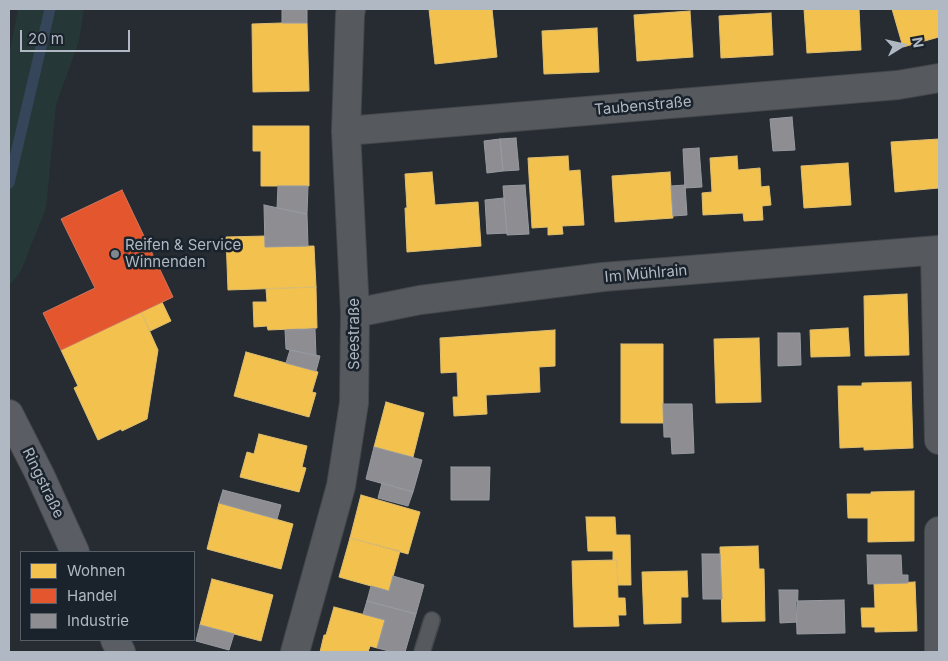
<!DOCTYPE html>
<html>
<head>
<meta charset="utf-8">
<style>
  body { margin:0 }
  #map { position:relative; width:948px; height:661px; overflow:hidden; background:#262c32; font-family:Inter,sans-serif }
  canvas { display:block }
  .frame { position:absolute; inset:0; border:10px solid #afb8c3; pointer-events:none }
  .legend { position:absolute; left:20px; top:551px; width:175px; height:90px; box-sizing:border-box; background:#1a222b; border:1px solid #565e68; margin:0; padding:6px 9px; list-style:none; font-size:15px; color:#afb8c3 }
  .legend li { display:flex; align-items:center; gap:10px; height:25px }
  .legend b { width:25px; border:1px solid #565e68 }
  .north { position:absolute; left:878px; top:20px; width:50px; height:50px; -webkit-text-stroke:4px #1a222b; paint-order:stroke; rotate:80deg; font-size:14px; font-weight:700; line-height:20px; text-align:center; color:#afb8c3 }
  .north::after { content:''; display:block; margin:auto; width:18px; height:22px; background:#afb8c3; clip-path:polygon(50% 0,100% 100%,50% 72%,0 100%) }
  .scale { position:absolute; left:20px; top:30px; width:110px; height:22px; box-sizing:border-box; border:2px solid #afb8c3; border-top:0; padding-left:6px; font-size:15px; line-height:18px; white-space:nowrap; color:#afb8c3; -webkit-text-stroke:4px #1a222b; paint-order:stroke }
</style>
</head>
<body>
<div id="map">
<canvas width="948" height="661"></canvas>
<div class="frame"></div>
<ul class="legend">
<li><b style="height:14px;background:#f2c14e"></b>Wohnen</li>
<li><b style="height:14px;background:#e4572e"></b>Handel</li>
<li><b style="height:14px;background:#8d8d92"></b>Industrie</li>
</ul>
<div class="north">N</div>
<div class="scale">20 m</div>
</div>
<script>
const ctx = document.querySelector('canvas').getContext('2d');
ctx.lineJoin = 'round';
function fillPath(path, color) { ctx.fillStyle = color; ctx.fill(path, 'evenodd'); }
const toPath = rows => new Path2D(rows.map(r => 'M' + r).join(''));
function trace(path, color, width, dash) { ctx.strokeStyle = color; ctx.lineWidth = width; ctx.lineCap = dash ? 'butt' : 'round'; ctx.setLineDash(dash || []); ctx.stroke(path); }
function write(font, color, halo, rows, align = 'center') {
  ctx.font = font + ' Inter,sans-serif'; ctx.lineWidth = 5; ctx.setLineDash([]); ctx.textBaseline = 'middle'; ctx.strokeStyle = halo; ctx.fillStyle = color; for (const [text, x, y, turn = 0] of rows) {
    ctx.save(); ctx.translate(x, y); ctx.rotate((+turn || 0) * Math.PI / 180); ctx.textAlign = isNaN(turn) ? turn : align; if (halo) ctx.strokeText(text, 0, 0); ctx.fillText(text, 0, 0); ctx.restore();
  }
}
fillPath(toPath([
  [18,9,84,9,79,41,56,105,46,208,21,271,9,286,9,56]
]), '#263738');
const homes = toPath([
  [429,9,492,9,497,57,435,64,429,9],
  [804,9,859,9,861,50,807,53,804,9],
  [892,9,939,9,939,37,903,47,892,9],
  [690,11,693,57,637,61,634,15,690,11],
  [771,13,773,55,721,58,719,16,771,13],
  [282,23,307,23,309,91,253,92,252,24,282,23],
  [597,28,599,72,544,74,542,31,597,28],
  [253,126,309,126,309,186,261,186,261,151,253,151,253,126],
  [939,139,939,188,895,192,891,142,939,139],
  [568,156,569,171,580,170,584,225,562,226,563,234,548,235,548,227,532,228,528,158,568,156],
  [737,156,738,170,760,168,761,187,769,186,771,205,762,206,763,220,744,221,743,213,703,215,702,193,712,192,710,158,737,156],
  [848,163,851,205,804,208,801,166,848,163],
  [432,172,435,205,478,202,481,246,407,252,405,208,407,208,405,174,432,172],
  [670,172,673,218,615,222,612,176,670,172],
  [265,236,265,247,314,246,316,287,228,290,226,237,265,236],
  [316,287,317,328,268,330,267,326,254,327,253,302,267,302,266,289,316,287],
  [907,294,909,355,865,356,864,296,907,294],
  [162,302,171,321,150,331,141,312,162,302],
  [141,312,158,350,147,419,122,431,121,429,98,440,74,388,78,386,61,350,141,312],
  [848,328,850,356,811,357,810,330,848,328],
  [555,330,555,366,539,367,540,392,486,395,487,414,454,416,453,397,458,397,457,372,441,373,440,338,555,330],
  [759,338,761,402,716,403,714,339,759,338],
  [621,344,663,344,663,423,621,423,621,344],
  [246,352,318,372,312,392,316,393,309,417,234,396,246,352],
  [911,382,913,448,864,450,864,447,840,448,838,386,862,386,862,383,911,382],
  [386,402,424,413,413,457,374,447,386,402],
  [259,434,307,446,302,467,306,468,299,492,240,477,247,452,254,454,259,434],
  [914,491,914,541,868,542,868,518,848,518,847,494,871,494,871,492,914,491],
  [361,495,420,512,408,554,350,538,361,495],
  [219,503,293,524,281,569,207,549,219,503],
  [586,517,615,517,616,535,630,535,631,585,618,585,617,560,613,560,613,551,588,551,586,517],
  [350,538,400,551,389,591,339,577,350,538],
  [758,546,759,569,764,569,765,621,722,622,720,547,758,546],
  [617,560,618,598,625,598,626,615,618,615,619,626,574,627,572,561,617,560],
  [687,571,688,597,681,597,681,623,644,624,642,572,687,571],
  [212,579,273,595,261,641,200,625,212,579],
  [915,582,917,631,875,632,875,627,862,627,861,608,875,608,874,584,915,582],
  [334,607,385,620,377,648,370,646,368,652,320,652,324,635,326,635,334,607]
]);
fillPath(homes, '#f2c14e');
trace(homes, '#debe71', 1);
const shops = toPath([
  [122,190,173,297,61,350,43,313,95,288,61,219,122,190]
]);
fillPath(shops, '#e4572e');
trace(shops, '#d4745b', 1);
const industry = toPath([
  [282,9,307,9,307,23,282,23,282,9],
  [792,117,795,150,773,151,770,119,792,117],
  [516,138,519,170,503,171,500,139,516,138],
  [500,139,503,171,487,173,484,141,500,139],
  [699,148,702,187,685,188,683,149,699,148],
  [525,185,529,234,507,235,503,186,525,185],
  [685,185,687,215,673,216,671,186,685,185],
  [278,186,308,186,307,214,277,208,278,186],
  [504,198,507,233,487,234,485,200,504,198],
  [264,205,307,214,308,246,265,247,264,205],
  [315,329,316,356,286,349,285,330,315,329],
  [778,333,800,333,801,365,778,366,778,333],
  [290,350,320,356,316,371,286,363,290,350],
  [663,404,692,404,694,453,672,454,671,437,664,437,663,404],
  [374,447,422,460,413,492,366,479,374,447],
  [451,467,490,467,489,500,451,500,451,467],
  [382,483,413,492,408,506,378,498,382,483],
  [223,490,281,505,277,519,219,503,223,490],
  [702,554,720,554,722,599,703,599,702,554],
  [867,555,901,555,902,575,908,575,908,583,868,584,867,555],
  [393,576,424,585,416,614,367,601,371,586,389,591,393,576],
  [779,590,798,590,797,622,780,623,779,590],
  [844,600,845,633,797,634,796,601,844,600],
  [367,601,416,614,405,652,393,652,377,648,385,620,363,614,367,601],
  [200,625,234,634,229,650,196,641,200,625]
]);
fillPath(industry, '#8d8d92');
trace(industry, '#979aa1', 1);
trace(toPath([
  [9,183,50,9]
]), '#36465a', 11);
const lane = toPath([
  [422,652,432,620]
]);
const street = toPath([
  [346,131,898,85,939,78],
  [935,251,939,440],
  [355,313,420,300,603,277,939,250],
  [295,652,341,486,354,403,355,313,346,131,350,15,351,9],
  [939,652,939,531]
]);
const secondary = toPath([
  [9,414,40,475,75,552],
  [115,640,121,652]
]);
trace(lane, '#44484c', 18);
trace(street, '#44484c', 30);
trace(secondary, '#44484c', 30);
trace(lane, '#565a5f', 15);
trace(street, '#565a5f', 28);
trace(secondary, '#5a5e64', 28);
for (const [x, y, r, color] of [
  [115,254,5,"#7f8790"]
]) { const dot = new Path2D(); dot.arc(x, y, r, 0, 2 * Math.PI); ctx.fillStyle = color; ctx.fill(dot); trace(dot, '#1a222b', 2); }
write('15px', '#afb8c3', '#1a222b', [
  ["Taubenstraße",643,106,-5],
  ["Im Mühlrain",646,274,-5],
  ["Seestraße",354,334,-90],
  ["Ringstraße",43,483,64]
]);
write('15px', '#afb8c3', '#1a222b', [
  ["Reifen & Service",125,245],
  ["Winnenden",125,262]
], 'left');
</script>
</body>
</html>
